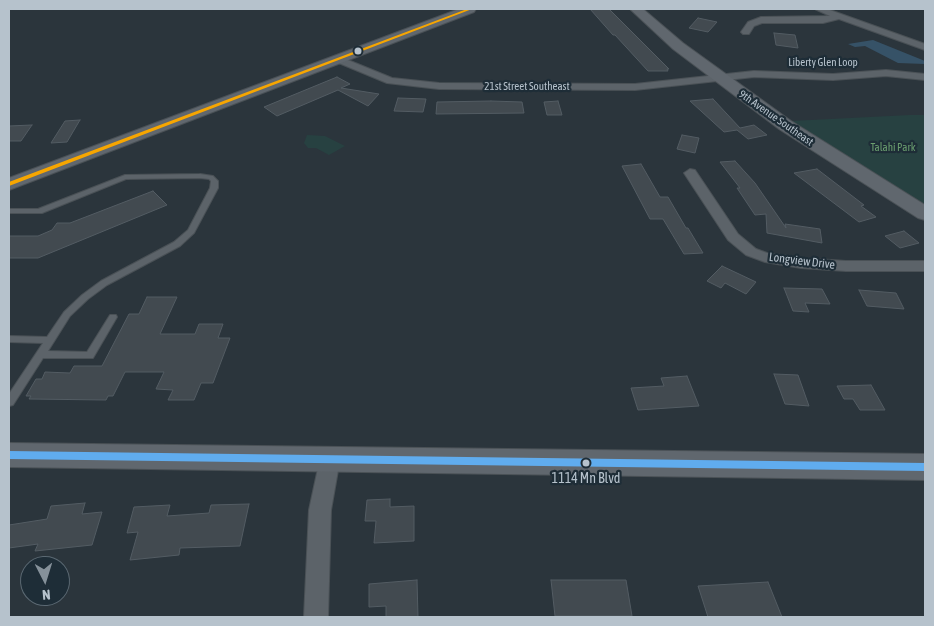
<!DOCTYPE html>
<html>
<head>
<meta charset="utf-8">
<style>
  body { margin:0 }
  #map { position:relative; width:934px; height:626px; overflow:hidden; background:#2b353c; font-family:"Asap Condensed",sans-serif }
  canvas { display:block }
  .frame { position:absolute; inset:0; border:10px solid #b6c2cc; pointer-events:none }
  .north { position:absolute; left:20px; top:556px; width:50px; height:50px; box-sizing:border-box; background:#1e2d37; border:1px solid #5b6973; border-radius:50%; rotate:175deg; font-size:14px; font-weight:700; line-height:20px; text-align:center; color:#b6c2cc }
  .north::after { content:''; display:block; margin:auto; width:18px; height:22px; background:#85919a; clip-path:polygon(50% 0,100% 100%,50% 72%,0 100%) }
</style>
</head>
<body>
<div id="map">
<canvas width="934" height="626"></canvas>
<div class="frame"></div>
<div class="north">N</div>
</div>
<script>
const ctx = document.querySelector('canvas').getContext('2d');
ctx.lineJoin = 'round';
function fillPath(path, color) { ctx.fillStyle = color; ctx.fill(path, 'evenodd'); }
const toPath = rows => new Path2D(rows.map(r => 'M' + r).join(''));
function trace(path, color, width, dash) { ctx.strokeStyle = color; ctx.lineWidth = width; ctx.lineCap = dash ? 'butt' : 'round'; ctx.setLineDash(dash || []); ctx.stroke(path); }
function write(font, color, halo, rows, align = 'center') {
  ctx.font = font + ' "Asap Condensed",sans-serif'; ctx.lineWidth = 4.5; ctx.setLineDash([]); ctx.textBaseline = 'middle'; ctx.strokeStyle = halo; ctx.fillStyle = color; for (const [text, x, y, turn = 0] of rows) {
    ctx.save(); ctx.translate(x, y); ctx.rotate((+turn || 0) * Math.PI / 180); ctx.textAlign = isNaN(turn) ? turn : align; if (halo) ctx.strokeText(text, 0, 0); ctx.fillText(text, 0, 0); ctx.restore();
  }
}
fillPath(toPath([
  [925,115,925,205,791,121,910,115],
  [307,135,325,136,345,146,329,155,316,148,308,148,304,143]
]), '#274141');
fillPath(toPath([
  [873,40,925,61,925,64,898,63,865,46,855,47,848,44]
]), '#365267');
const building = toPath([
  [590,9,609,9,669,69,667,69,668,71,648,71,615,35,613,35,590,9],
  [698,18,717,22,708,32,689,28,698,18],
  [774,33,795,35,798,48,776,45,774,33],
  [337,77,350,84,341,88,379,94,368,106,338,90,277,116,264,107,337,77],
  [398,98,426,99,423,112,394,111,398,98],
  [713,99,740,128,754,125,767,135,748,139,737,130,724,132,690,101,713,99],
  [491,101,522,102,524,113,436,114,437,102,491,101],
  [558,101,562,115,547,115,544,102,558,101],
  [80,120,67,142,51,143,65,121,80,120],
  [32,125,21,141,9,141,9,126,32,125],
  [682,135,699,138,695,153,677,149,682,135],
  [735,161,755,183,786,228,785,224,820,229,822,243,767,233,766,214,755,215,737,188,740,188,720,162,735,161],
  [641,164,660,197,668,197,686,228,688,228,703,253,684,254,663,219,650,219,622,166,641,164],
  [817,169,864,205,861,206,876,217,859,222,794,173,817,169],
  [153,191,167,205,38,258,9,258,9,236,38,236,52,230,57,223,70,223,153,191],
  [904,231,919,243,900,248,885,236,904,231],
  [722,266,756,282,746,294,725,283,721,288,707,281,722,266],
  [784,288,822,289,830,304,805,303,809,312,793,311,784,288],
  [859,290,896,293,904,309,867,306,859,290],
  [147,297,177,297,160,334,195,334,199,324,223,324,218,338,230,338,213,383,201,383,194,400,168,400,173,390,156,389,164,372,125,372,113,396,108,396,106,400,29,399,31,396,26,396,36,379,42,379,45,372,70,373,74,366,102,366,129,314,139,314,147,297],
  [774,374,798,375,809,406,785,404,774,374],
  [687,376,699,406,638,410,631,388,664,386,661,378,687,376],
  [871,385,885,410,860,410,853,399,844,399,837,386,871,385],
  [390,499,390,507,414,506,414,541,374,543,376,521,365,521,367,500,390,499],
  [85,503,82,514,102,512,92,545,35,551,38,544,9,548,9,525,47,519,51,506,85,503],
  [249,504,240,546,180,548,179,555,130,560,138,532,127,533,134,507,170,505,167,516,209,513,211,505,249,504],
  [417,580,418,617,386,617,386,606,369,607,369,584,417,580],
  [551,580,626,580,632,616,555,616,551,580],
  [768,582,782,617,708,617,698,586,768,582]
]);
fillPath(building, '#424a50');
trace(building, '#535c63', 1);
const lane = toPath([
  [200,174,213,176,218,181,218,188,194,233,180,246,107,285,88,299,70,316,48,351,87,352,110,315,116,315,117,317,93,358,43,358,13,405,9,406,9,394,43,343,9,342,9,336,47,337,64,312,82,295,101,281,174,242,188,230,210,188,211,181,209,179,200,178,126,179,42,213,9,213,9,209,38,209,125,175,200,174]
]);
const street = toPath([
  [815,9,827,9,925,44,925,50,839,19,823,23,762,23,754,26,749,34,743,34,741,32,748,22,761,17,830,16,815,9],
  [338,56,392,78,439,83,635,84,754,71,833,74,886,70,925,74,925,80,886,76,833,80,754,77,635,90,439,89,387,83,334,61,333,59,338,56],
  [690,169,695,170,738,234,756,249,767,253,801,258,846,261,925,261,925,271,846,271,801,268,765,262,746,255,728,240,684,173,690,169],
  [330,450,337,453,340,459,331,510,328,617,304,617,309,510,320,459,323,453,330,450]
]);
const secondary = toPath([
  [459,9,476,9,474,12,9,190,9,178,459,9],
  [630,9,643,9,683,43,791,121,925,205,925,220,918,218,779,129,673,49,630,9],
  [9,443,925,454,925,480,9,467,9,443]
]);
trace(lane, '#4a5156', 2);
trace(street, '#4a5156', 2);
trace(secondary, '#4a5156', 2);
fillPath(lane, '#5c6369');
fillPath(street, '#5c6369');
fillPath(secondary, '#60676e');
fillPath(toPath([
  [9,451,925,463,925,471,9,459,9,451]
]), '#60acee');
fillPath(toPath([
  [467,9,472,9,9,186,9,182,467,9]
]), '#f7a600');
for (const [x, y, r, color] of [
  [358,51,4.5,"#b6c2cc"],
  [586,463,4.5,"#b6c2cc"]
]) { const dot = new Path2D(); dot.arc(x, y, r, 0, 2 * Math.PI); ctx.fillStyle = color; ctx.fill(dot); trace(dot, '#1e2d37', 2); }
write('11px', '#b6c2cc', '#1e2d37', [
  ["Liberty Glen Loop",823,63],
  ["21st Street Southeast",527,87],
  ["9th Avenue Southeast",776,118,35]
]);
write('11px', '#6b9e6f', '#1e2d37', [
  ["Talahi Park",893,148]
]);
write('12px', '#b6c2cc', '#1e2d37', [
  ["Longview Drive",802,261,7]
]);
write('14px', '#b6c2cc', '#1e2d37', [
  ["1114 Mn Blvd",586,479]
]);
</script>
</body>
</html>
